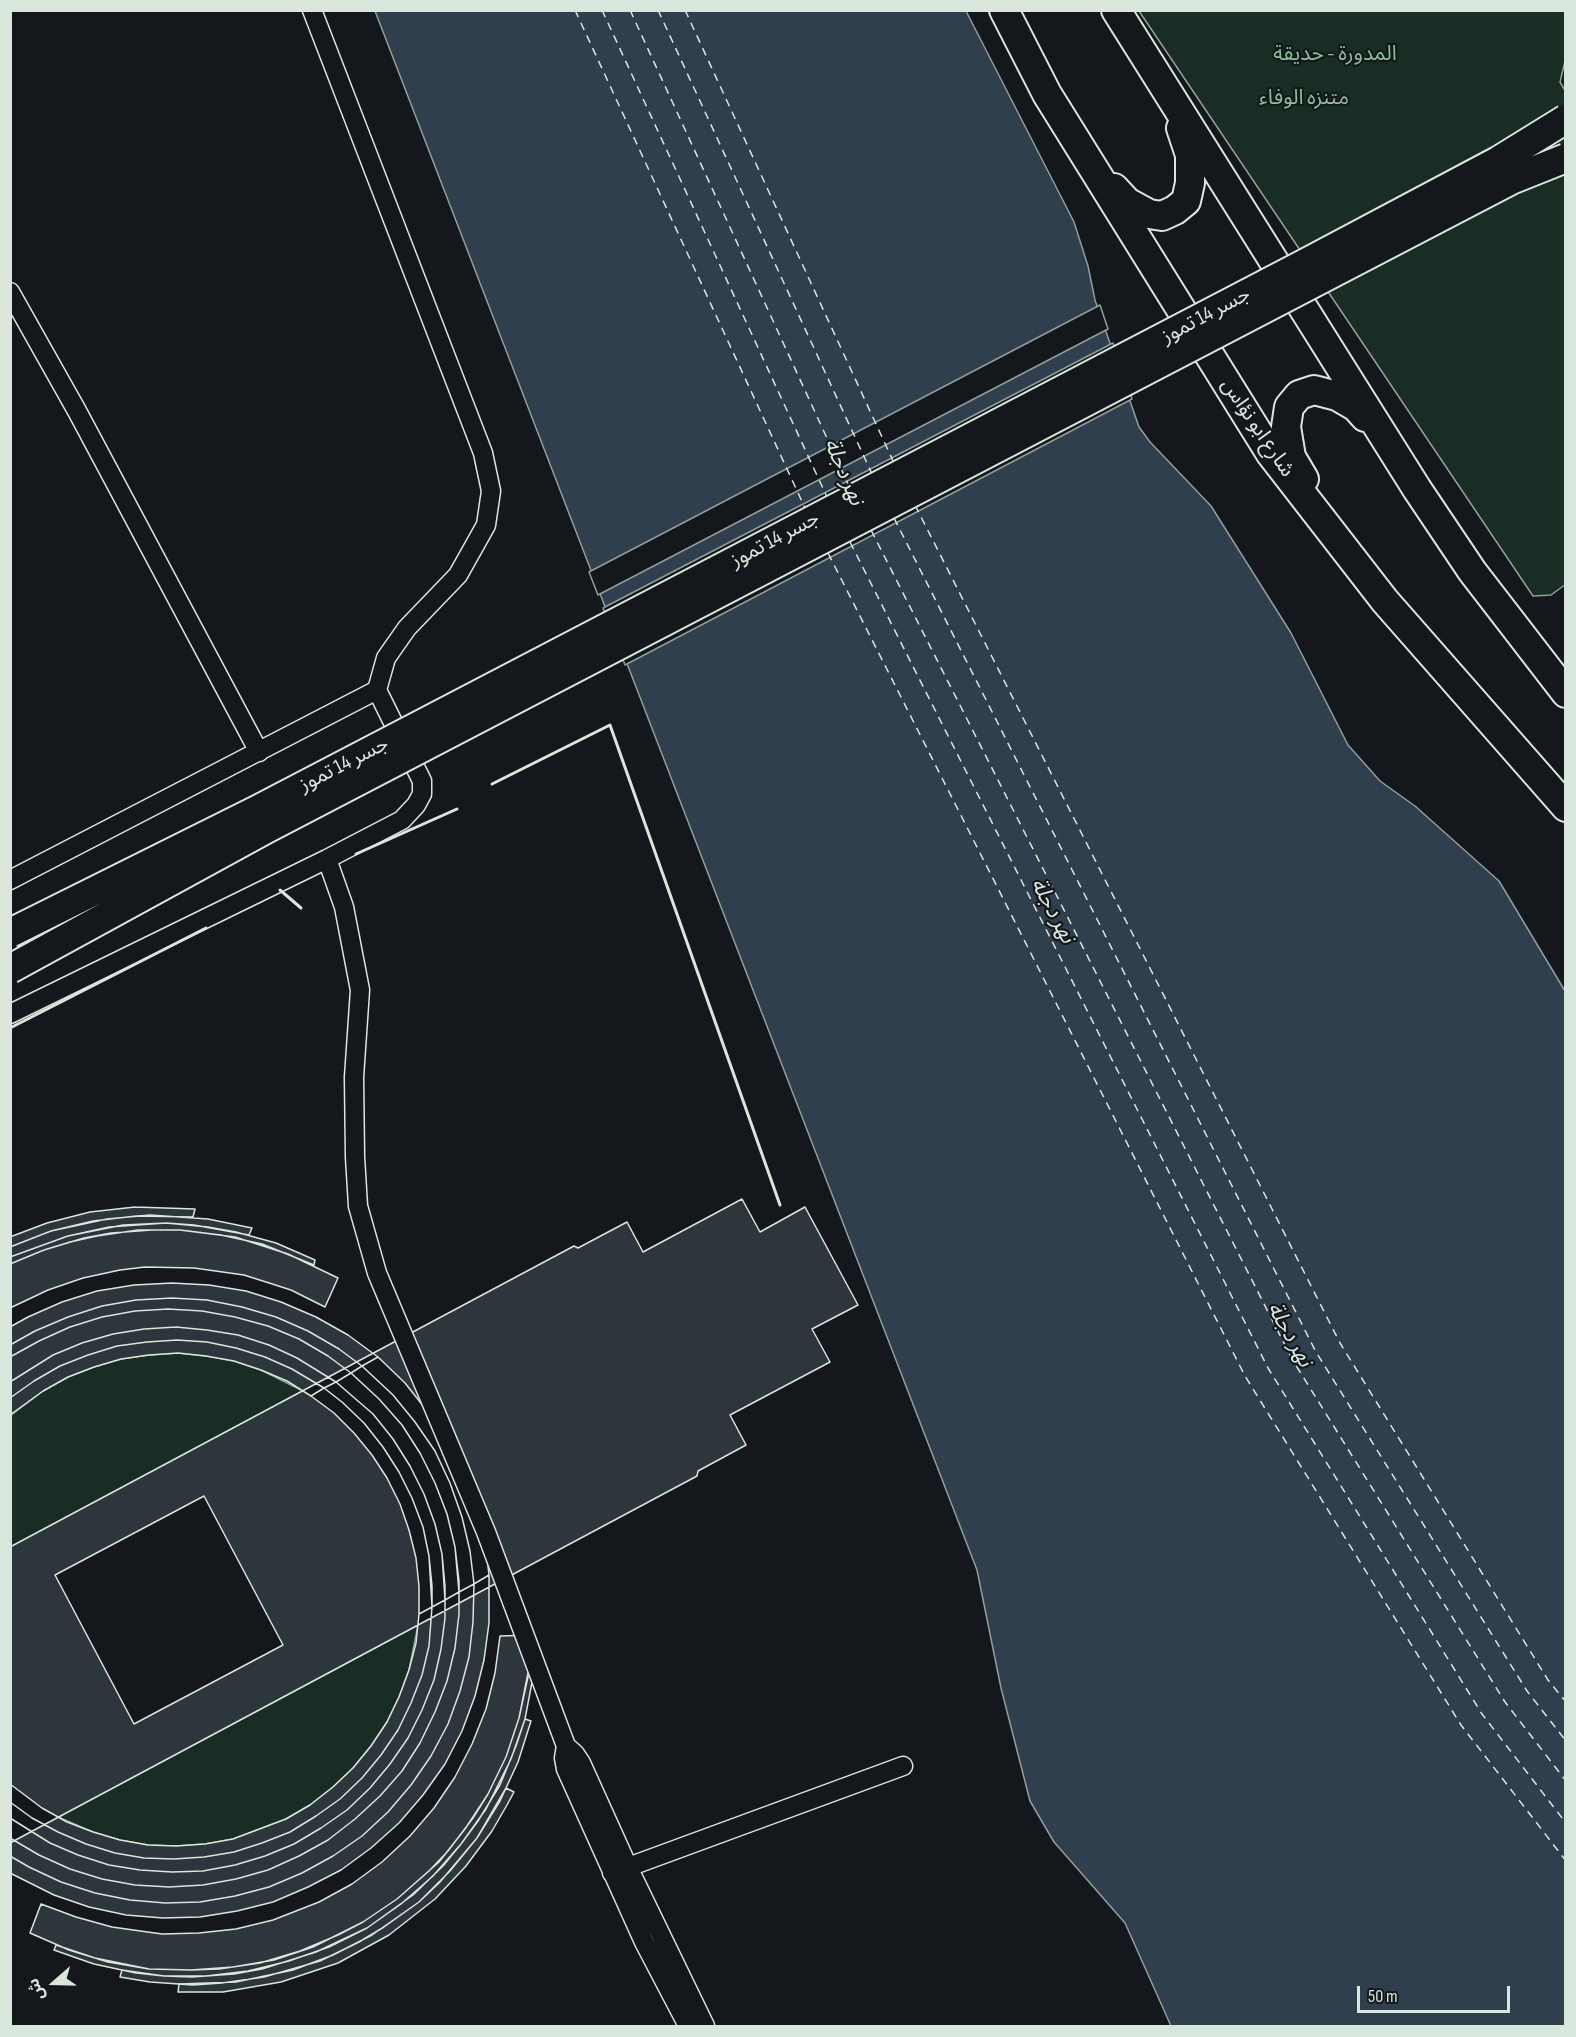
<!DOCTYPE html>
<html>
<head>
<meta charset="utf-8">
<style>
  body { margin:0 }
  #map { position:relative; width:1576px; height:2037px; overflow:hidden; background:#14181c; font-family:"Sofia Sans Condensed","Noto Sans Arabic",sans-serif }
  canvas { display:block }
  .frame { position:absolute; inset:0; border:12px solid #d8e6dc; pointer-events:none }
  .north { position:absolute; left:24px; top:1953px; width:60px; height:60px; -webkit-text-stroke:4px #14181c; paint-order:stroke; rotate:250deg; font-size:16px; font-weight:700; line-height:24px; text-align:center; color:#d8e6dc }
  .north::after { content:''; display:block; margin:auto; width:21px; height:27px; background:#d8e6dc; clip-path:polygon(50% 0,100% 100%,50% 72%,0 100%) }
  .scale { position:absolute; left:1357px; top:1986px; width:153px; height:27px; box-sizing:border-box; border:3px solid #d8e6dc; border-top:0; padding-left:8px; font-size:18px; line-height:21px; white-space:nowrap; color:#d8e6dc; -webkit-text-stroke:4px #14181c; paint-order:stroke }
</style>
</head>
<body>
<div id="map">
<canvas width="1576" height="2037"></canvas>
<div class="frame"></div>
<div class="north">ش</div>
<div class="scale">50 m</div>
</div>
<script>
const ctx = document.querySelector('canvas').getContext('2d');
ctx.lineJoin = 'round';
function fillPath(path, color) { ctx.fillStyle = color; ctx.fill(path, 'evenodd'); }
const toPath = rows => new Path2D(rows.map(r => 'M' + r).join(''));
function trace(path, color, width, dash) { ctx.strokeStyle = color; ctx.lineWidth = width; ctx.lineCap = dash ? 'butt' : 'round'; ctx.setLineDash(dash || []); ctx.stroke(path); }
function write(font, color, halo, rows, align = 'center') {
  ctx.font = font + ' "Sofia Sans Condensed","Noto Sans Arabic",sans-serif'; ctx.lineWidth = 4.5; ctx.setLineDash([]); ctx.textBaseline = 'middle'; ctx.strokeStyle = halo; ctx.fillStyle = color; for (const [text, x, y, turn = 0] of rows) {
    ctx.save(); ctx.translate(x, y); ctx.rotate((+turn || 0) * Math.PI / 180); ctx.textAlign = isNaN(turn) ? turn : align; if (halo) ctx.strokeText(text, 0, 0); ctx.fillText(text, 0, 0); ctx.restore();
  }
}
const green = toPath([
  [1139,11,1565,11,1565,61,1560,82,1566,92,1566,584,1551,595,1533,596,1139,11],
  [178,1353,206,1356,234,1361,261,1370,303,1391,11,1547,10,1416,43,1391,68,1377,94,1367,121,1359,149,1355,178,1353],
  [418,1625,409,1670,399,1697,387,1722,371,1746,353,1768,333,1787,310,1805,286,1819,233,1839,205,1844,176,1846,148,1845,120,1840,93,1832,58,1817,418,1625]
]);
fillPath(green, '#1a2d24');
trace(green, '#939e99', 1.5);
const water = toPath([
  [375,11,966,11,1074,222,1088,266,1095,300,1139,427,1150,442,1211,506,1291,633,1348,745,1380,781,1415,806,1499,881,1565,991,1565,2026,1171,2026,1125,1923,1054,1842,1030,1801,1001,1688,977,1570,375,11]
]);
fillPath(water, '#2f3f4d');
trace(water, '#939e99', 1.5);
const pier = toPath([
  [1100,305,1108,329,598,595,589,572,1100,305],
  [1113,343,1132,399,625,665,603,608,1113,343]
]);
fillPath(pier, '#14181c');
trace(pier, '#939e99', 1.5);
trace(toPath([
  [575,10,805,508],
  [602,10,827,497],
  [630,10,849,486],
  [658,10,872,474],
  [685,10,894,463],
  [915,505,1340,1343,1548,1680,1566,1702],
  [894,518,1316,1352,1527,1691,1566,1741],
  [871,530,1292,1359,1505,1702,1566,1781],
  [850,542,1268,1368,1482,1714,1566,1823],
  [828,553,1245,1376,1461,1725,1566,1861]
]), '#d8e6dc', 1.5, [8, 6]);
const building = toPath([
  [742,1199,760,1232,805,1207,858,1305,812,1329,830,1362,730,1415,746,1445,698,1471,697,1476,10,1843,10,1547,574,1246,578,1248,627,1222,643,1252,742,1199],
  [135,1207,195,1209,193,1217,136,1216,93,1221,51,1231,10,1247,10,1237,47,1223,90,1212,135,1207],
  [150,1215,208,1219,252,1228,249,1235,194,1225,166,1223,123,1225,68,1236,10,1257,10,1247,51,1231,107,1219,150,1215],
  [166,1223,208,1227,236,1232,276,1243,315,1260,314,1265,262,1244,221,1235,180,1230,152,1230,111,1233,84,1238,44,1250,10,1264,10,1257,68,1236,109,1227,166,1223],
  [138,1230,180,1230,235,1237,288,1254,338,1278,325,1307,291,1290,244,1275,194,1268,145,1267,120,1270,83,1278,48,1290,10,1308,10,1264,44,1250,70,1242,97,1236,138,1230],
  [172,1283,209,1285,246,1291,281,1302,316,1317,348,1335,378,1357,362,1366,339,1349,308,1331,276,1317,242,1307,207,1300,172,1298,136,1300,102,1306,68,1317,35,1331,10,1345,10,1327,28,1317,62,1302,97,1291,134,1285,172,1283],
  [172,1298,207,1300,242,1307,276,1317,308,1331,339,1349,362,1366,351,1373,328,1356,299,1339,268,1326,235,1317,202,1311,168,1309,135,1311,102,1317,70,1327,39,1341,10,1357,10,1345,35,1331,68,1317,102,1306,136,1300,172,1298],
  [168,1309,202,1311,235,1317,268,1326,299,1339,328,1356,351,1373,336,1382,297,1358,269,1345,238,1335,207,1330,176,1327,144,1329,113,1334,82,1343,53,1355,10,1382,10,1357,39,1341,70,1327,102,1317,135,1311,168,1309],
  [176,1327,207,1330,238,1335,269,1345,297,1358,336,1382,324,1388,292,1369,265,1357,236,1348,207,1342,177,1340,147,1342,117,1346,88,1355,60,1366,34,1381,10,1398,10,1382,53,1355,82,1343,113,1334,144,1329,176,1327],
  [177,1340,207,1342,236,1348,265,1357,292,1369,324,1388,311,1396,287,1381,261,1370,234,1361,206,1356,178,1353,149,1355,121,1359,94,1367,68,1377,43,1391,10,1415,10,1398,34,1381,60,1366,88,1355,117,1346,147,1342,177,1340],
  [378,1357,405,1383,428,1412,486,1549,489,1575,474,1584,470,1551,462,1517,450,1483,435,1451,415,1422,393,1395,362,1366,378,1357],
  [362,1366,393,1395,415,1422,435,1451,450,1483,462,1517,470,1551,474,1584,459,1592,455,1547,447,1514,435,1483,420,1453,402,1425,379,1399,351,1373,362,1366],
  [351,1373,379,1399,402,1425,420,1453,435,1483,447,1514,455,1547,459,1581,459,1592,445,1600,442,1554,435,1524,424,1494,410,1466,393,1439,373,1414,336,1382,351,1373],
  [336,1382,373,1414,393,1439,410,1466,424,1494,435,1524,442,1554,445,1586,445,1600,432,1607,429,1556,423,1527,412,1498,399,1472,383,1447,364,1423,342,1402,324,1388,336,1382],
  [324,1388,342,1402,364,1423,383,1447,399,1472,412,1498,423,1527,429,1556,432,1586,432,1607,419,1614,419,1586,416,1558,409,1530,400,1504,387,1478,372,1455,354,1433,334,1413,311,1396,324,1388],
  [204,1496,283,1645,134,1724,55,1575,204,1496],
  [489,1575,489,1623,484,1660,475,1696,462,1731,445,1764,423,1795,399,1823,371,1848,341,1870,308,1887,273,1902,237,1911,200,1917,163,1918,126,1915,89,1907,54,1895,10,1873,10,1856,29,1867,61,1882,95,1893,130,1900,165,1903,200,1902,235,1896,269,1887,302,1873,333,1856,362,1836,388,1812,411,1785,431,1756,448,1724,460,1691,469,1657,473,1622,474,1584,489,1575],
  [474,1584,473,1622,469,1657,460,1691,448,1724,431,1756,411,1785,388,1812,362,1836,333,1856,302,1873,269,1887,235,1896,200,1902,165,1903,130,1900,95,1893,61,1882,29,1867,10,1856,10,1838,39,1855,70,1869,102,1879,135,1885,169,1887,203,1885,236,1879,268,1870,299,1856,328,1840,355,1819,380,1796,402,1771,420,1743,435,1712,447,1681,455,1648,459,1614,459,1592,474,1584],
  [459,1592,459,1614,455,1648,447,1681,435,1712,420,1743,402,1771,380,1796,355,1819,328,1840,299,1856,268,1870,236,1879,203,1885,169,1887,135,1885,102,1879,70,1869,39,1855,10,1838,10,1818,50,1843,78,1855,109,1865,140,1870,172,1872,203,1871,235,1865,265,1856,294,1844,321,1828,347,1810,370,1788,390,1764,408,1738,422,1710,434,1680,441,1649,445,1618,445,1600,459,1592],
  [445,1600,445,1618,441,1649,434,1680,422,1710,408,1738,390,1764,370,1788,347,1810,321,1828,294,1844,265,1856,235,1865,203,1871,172,1872,140,1870,109,1865,78,1855,50,1843,10,1818,10,1802,32,1818,58,1832,86,1844,115,1853,144,1858,174,1859,204,1857,234,1852,262,1843,290,1832,316,1816,340,1799,362,1778,381,1755,398,1730,411,1703,422,1675,429,1646,432,1607,445,1600],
  [432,1607,429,1646,422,1675,411,1703,398,1730,381,1755,362,1778,340,1799,316,1816,290,1832,262,1843,234,1852,204,1857,174,1859,144,1858,115,1853,86,1844,58,1832,32,1818,10,1802,10,1784,42,1808,67,1822,93,1832,120,1840,148,1845,176,1846,205,1844,233,1839,286,1819,310,1805,333,1787,353,1768,371,1746,387,1722,399,1697,409,1670,416,1643,419,1614,432,1607],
  [531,1635,528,1677,519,1718,506,1757,488,1794,465,1829,439,1862,397,1899,363,1922,313,1947,274,1960,233,1967,191,1970,149,1969,108,1962,69,1950,30,1933,41,1904,76,1917,112,1927,162,1934,199,1933,236,1929,273,1920,319,1902,352,1884,382,1862,410,1836,434,1808,455,1777,472,1744,486,1709,495,1673,500,1636,531,1635],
  [530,1663,533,1677,525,1719,511,1759,486,1809,461,1844,433,1876,401,1904,367,1928,329,1947,289,1961,248,1971,206,1976,164,1976,136,1973,94,1964,54,1950,56,1945,95,1958,149,1969,191,1970,219,1969,260,1963,300,1951,338,1935,363,1922,397,1899,429,1871,448,1851,473,1818,488,1794,506,1757,519,1718,530,1663],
  [525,1719,531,1721,518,1762,500,1801,477,1838,440,1882,419,1902,384,1927,359,1942,320,1961,264,1977,222,1983,193,1985,150,1982,120,1977,122,1970,164,1976,192,1977,234,1974,262,1969,316,1952,367,1928,413,1895,443,1866,461,1844,478,1821,500,1785,516,1746,525,1719],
  [506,1788,514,1792,507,1805,492,1831,466,1866,435,1899,389,1935,338,1963,281,1982,223,1992,178,1992,179,1984,236,1982,293,1970,333,1955,372,1935,419,1902,450,1871,477,1838,506,1788]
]);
fillPath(building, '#2c363c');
trace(building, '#d8e6dc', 1.5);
const street = toPath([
  [10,292,77,411,259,752],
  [327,859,344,907,360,990,354,1077,355,1157,358,1206,377,1273,486,1532,566,1746,575,1754,581,1763,628,1867,705,2026],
  [10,880,377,690,386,658,407,628,458,575,486,525,491,491,483,453,312,10],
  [10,1014,327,859,402,820,416,805,422,794,422,781,377,690],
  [566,1746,564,1758,566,1769,644,1942,688,2026],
  [612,1873,903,1766]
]);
const primary = toPath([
  [1004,10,1047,94,1271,454,1385,601,1566,807],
  [1116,10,1417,489,1472,571,1566,693],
  [1114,188,1127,202,1149,214,1162,216,1175,210,1186,201,1190,183,1190,155,1181,128],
  [1304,479,1291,457,1286,427,1289,407,1299,395,1314,390,1337,396,1356,407,1365,417]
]);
trace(street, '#d8e6dc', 21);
trace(primary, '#d8e6dc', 32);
trace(street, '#14181c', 18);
trace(primary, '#14181c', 28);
const primaryBridge = toPath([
  [10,933,257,810,1304,264,1498,161,1566,119],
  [10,969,266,829,1511,180,1566,158]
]);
trace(primaryBridge, '#d8e6dc', 32, []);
trace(primaryBridge, '#14181c', 28);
trace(toPath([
  [492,784,610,725,780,1205],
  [356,854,457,809],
  [280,890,301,908],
  [10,1028,206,928]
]), '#d8e6dc', 3);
write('21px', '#8ac095', '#14181c', [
  ["المدورة - حديقة",1335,55],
  ["متنزه الوفاء",1304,99]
]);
write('21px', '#d8e6dc', '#14181c', [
  ["جسر 14 تموز",1206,316,-28],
  ["شارع ابو نؤاس",1257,428,56],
  ["جسر 14 تموز",775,540,-28],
  ["جسر 14 تموز",344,765,-27]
]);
write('italic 22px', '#d8e6dc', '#14181c', [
  ["نهر دجلة",843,472,67],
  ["نهر دجلة",1052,911,62],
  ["نهر دجلة",1289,1335,61]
]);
</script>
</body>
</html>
